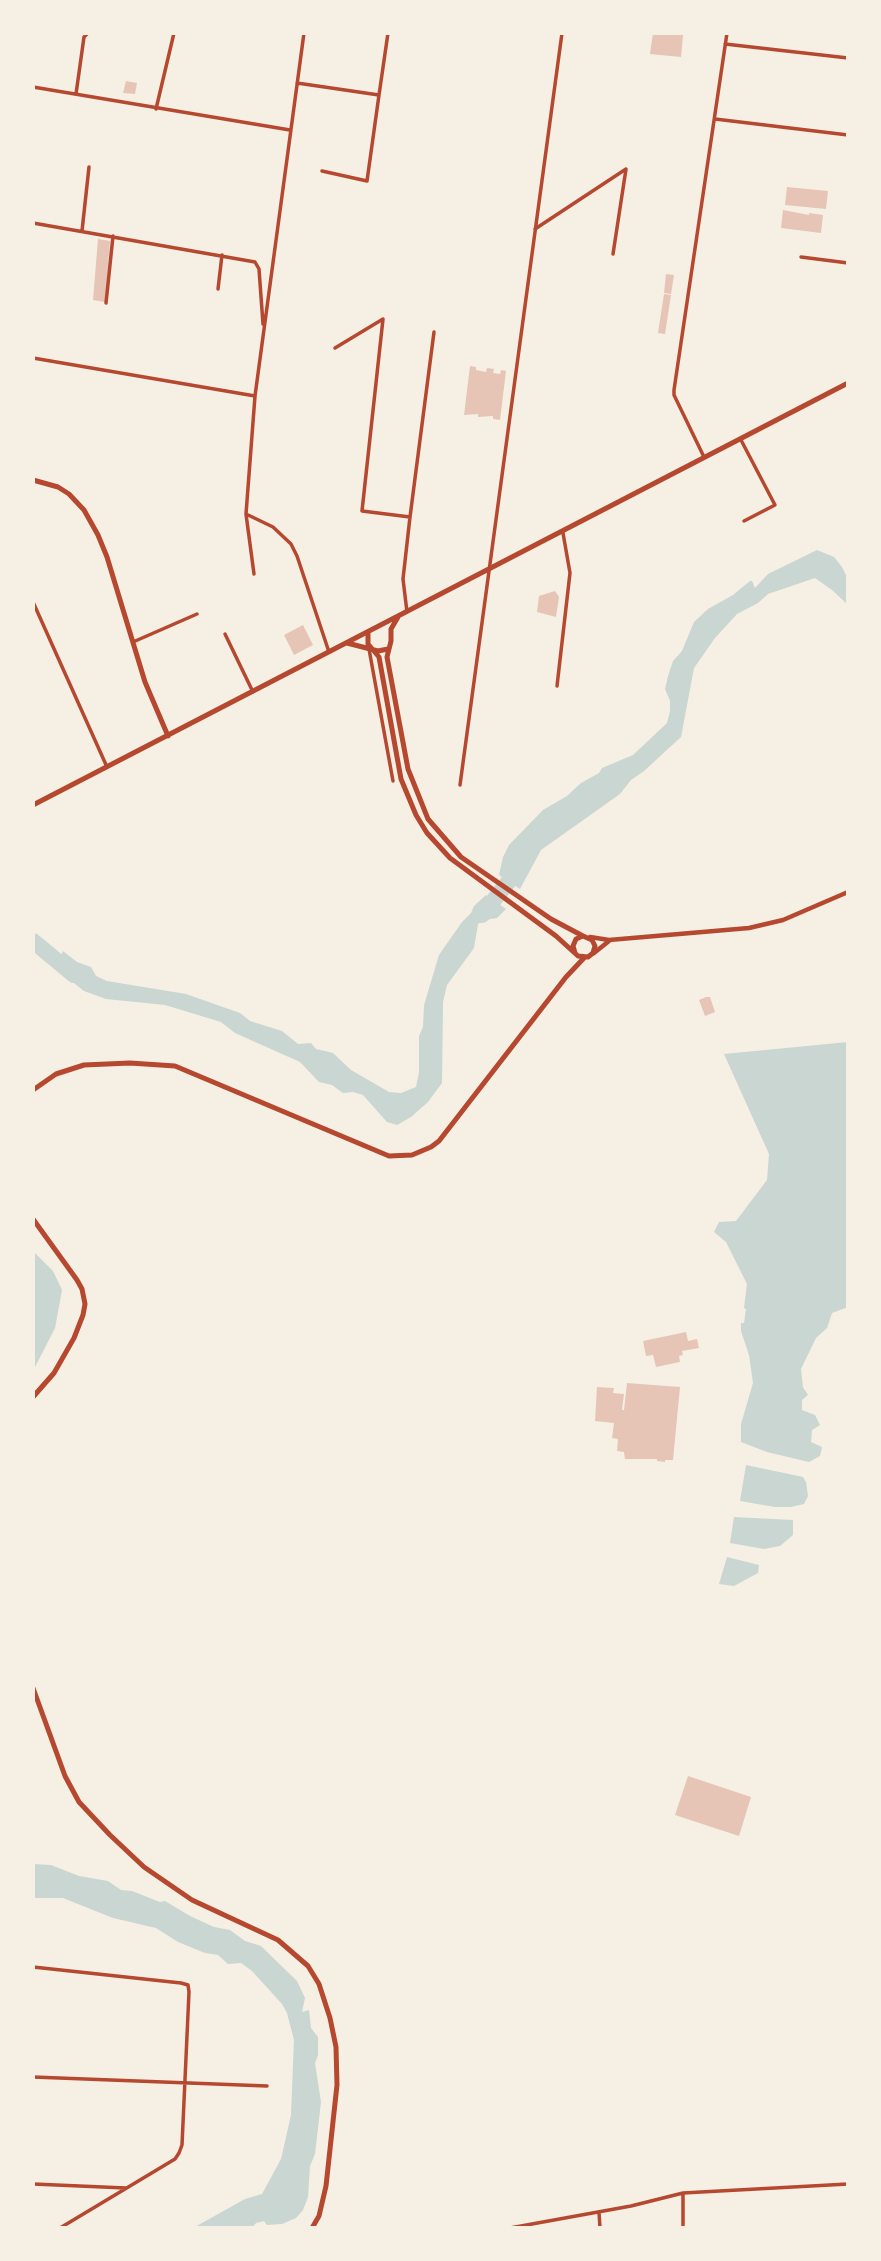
<!DOCTYPE html>
<html>
<head>
<meta charset="utf-8">
<style>
  body { margin:0 }
  #map { position:relative; width:881px; height:2261px; overflow:hidden; background:#f6efe4; font-family:"Fira Sans",sans-serif }
  canvas { display:block }
  .frame { position:absolute; inset:0; border:35px solid #f6efe4; pointer-events:none }
</style>
</head>
<body>
<div id="map">
<canvas width="881" height="2261"></canvas>
<div class="frame"></div>
</div>
<script>
const ctx = document.querySelector('canvas').getContext('2d');
ctx.lineJoin = 'round';
function fillPath(path, color) { ctx.fillStyle = color; ctx.fill(path, 'evenodd'); }
const toPath = rows => new Path2D(rows.map(r => 'M' + r).join(''));
function trace(path, color, width, dash) { ctx.strokeStyle = color; ctx.lineWidth = width; ctx.lineCap = dash ? 'butt' : 'round'; ctx.setLineDash(dash || []); ctx.stroke(path); }
fillPath(toPath([
  [817,550,834,557,842,567,848,579,848,605,832,590,815,578,768,594,758,603,737,614,715,638,694,668,681,737,644,771,631,780,620,794,541,850,520,889,499,875,503,857,509,845,543,810,567,796,581,783,599,773,602,768,633,755,667,723,670,711,670,701,665,689,668,676,673,661,682,651,694,622,708,609,733,595,750,581,752,581,755,588,768,574],
  [486,895,506,909,497,918,485,920,478,924,474,948,447,985,443,1002,442,1083,428,1102,411,1117,397,1125,387,1122,363,1095,353,1092,343,1093,332,1085,319,1082,300,1062,235,1033,221,1022,165,1005,106,999,84,991,55,968,63,951,77,962,91,967,96,976,107,981,186,994,240,1013,250,1021,282,1031,298,1044,311,1043,316,1049,333,1053,351,1070,389,1092,401,1093,416,1087,419,1072,419,1036,423,1027,424,1005,439,955,462,922,471,913,474,906],
  [848,1042,848,1307,832,1313,827,1328,816,1338,801,1369,803,1387,808,1395,802,1400,802,1410,815,1415,820,1425,812,1430,811,1442,822,1447,820,1456,809,1462,767,1452,741,1442,741,1424,753,1383,749,1355,741,1331,741,1323,744,1323,746,1309,744,1308,747,1284,726,1242,714,1232,719,1222,736,1221,767,1180,769,1154,724,1054],
  [33,1251,53,1271,62,1290,55,1328,33,1371],
  [746,1465,803,1477,806,1482,808,1496,804,1504,791,1507,775,1507,740,1501],
  [734,1517,793,1520,793,1535,780,1546,764,1549,730,1543],
  [727,1557,759,1565,758,1573,734,1586,719,1584],
  [33,1864,51,1865,79,1876,108,1881,121,1890,132,1891,160,1902,165,1901,190,1916,214,1927,230,1930,245,1941,261,1946,297,1981,305,1998,302,2012,309,2010,311,2028,318,2037,318,2055,315,2063,321,2102,315,2154,310,2166,308,2197,303,2210,296,2218,282,2224,267,2225,264,2221,256,2223,252,2228,193,2228,245,2199,262,2194,281,2159,291,2115,294,2040,287,2013,282,2004,252,1971,241,1963,228,1964,218,1955,205,1953,178,1942,156,1928,113,1918,63,1898,33,1898]
]), '#c9d6d2');
trace(toPath([
  [482,915,520,867],
  [33,941,74,975]
]), '#c9d6d2', 16);
fillPath(toPath([
  [653,33,683,35,681,57,650,54],
  [126,81,137,83,135,94,123,93],
  [787,187,828,191,826,209,785,205],
  [783,210,809,215,809,213,823,215,821,233,781,228],
  [98,239,110,241,105,302,93,300],
  [666,274,674,275,671,294,664,293],
  [664,294,671,295,665,334,658,333],
  [470,366,476,367,476,370,486,372,487,368,494,369,493,373,500,374,501,370,506,371,500,420,493,419,493,416,478,417,478,414,464,415],
  [555,591,559,597,556,617,537,612,539,596],
  [303,625,313,645,294,655,284,635],
  [706,997,710,997,715,1012,705,1016,699,1000],
  [686,1332,688,1341,697,1339,699,1348,682,1351,683,1355,679,1356,680,1362,656,1367,653,1355,646,1356,643,1341],
  [627,1383,680,1387,673,1460,665,1460,665,1462,657,1461,657,1459,625,1459,624,1452,617,1451,618,1439,612,1438,614,1423,595,1421,597,1387,614,1388,613,1393,624,1394,622,1410,624,1410],
  [688,1776,751,1797,739,1836,675,1815]
]), '#e6c5b7');
trace(toPath([
  [304,33,255,396,246,514,273,527,291,544,297,556,329,652],
  [725,44,848,58],
  [297,83,379,95,388,33],
  [33,87,290,130],
  [76,94,84,37,88,33],
  [156,109,174,33],
  [715,119,848,135],
  [322,171,367,181,379,95],
  [33,223,255,262,259,269,263,324],
  [535,229,626,169],
  [82,231,89,167],
  [613,254,626,169],
  [801,257,848,263],
  [218,289,222,255],
  [106,303,113,236],
  [383,319,362,511,410,517,403,579,407,612],
  [335,348,383,319],
  [33,358,255,396],
  [741,440,775,505,744,521],
  [704,457,674,395,674,390,727,33],
  [246,514,254,574],
  [410,517,434,332],
  [33,602,107,767],
  [225,634,253,692],
  [133,642,197,614],
  [369,649,393,781],
  [557,686,570,573,563,533],
  [460,785,562,33],
  [33,1967,181,1983,188,1985,189,1992,182,2145,179,2153,175,2159,60,2228],
  [33,2077,267,2086],
  [33,2184,126,2188],
  [683,2193,683,2228],
  [599,2212,600,2228],
  [510,2228,631,2206,683,2193,848,2184]
]), '#b5482f', 3.5);
trace(toPath([
  [590,937,609,940,749,928,783,920,848,892],
  [594,953,609,941]
]), '#b5482f', 4.5);
trace(toPath([
  [33,480,58,487,69,494,84,510,98,535,107,557,145,682,168,736],
  [398,617,391,629,391,641,387,657,408,769,428,819,461,857,551,919,583,936],
  [368,632,368,644,379,657,401,779,416,815,427,833,450,858,556,936,578,956,588,957,593,953,595,946,592,940,583,936,576,939,573,946,575,953],
  [347,643,378,651,388,649],
  [33,805,848,383],
  [33,1090,56,1074,84,1065,130,1063,175,1066,389,1156,412,1155,431,1147,439,1141,566,977,584,958],
  [33,1219,77,1280,82,1289,85,1304,83,1315,74,1338,54,1373,33,1397],
  [33,1688,65,1776,79,1802,110,1835,144,1867,192,1900,278,1940,308,1966,319,1984,330,2018,336,2047,337,2085,326,2186,319,2216,312,2228]
]), '#b5482f', 5);
</script>
</body>
</html>
